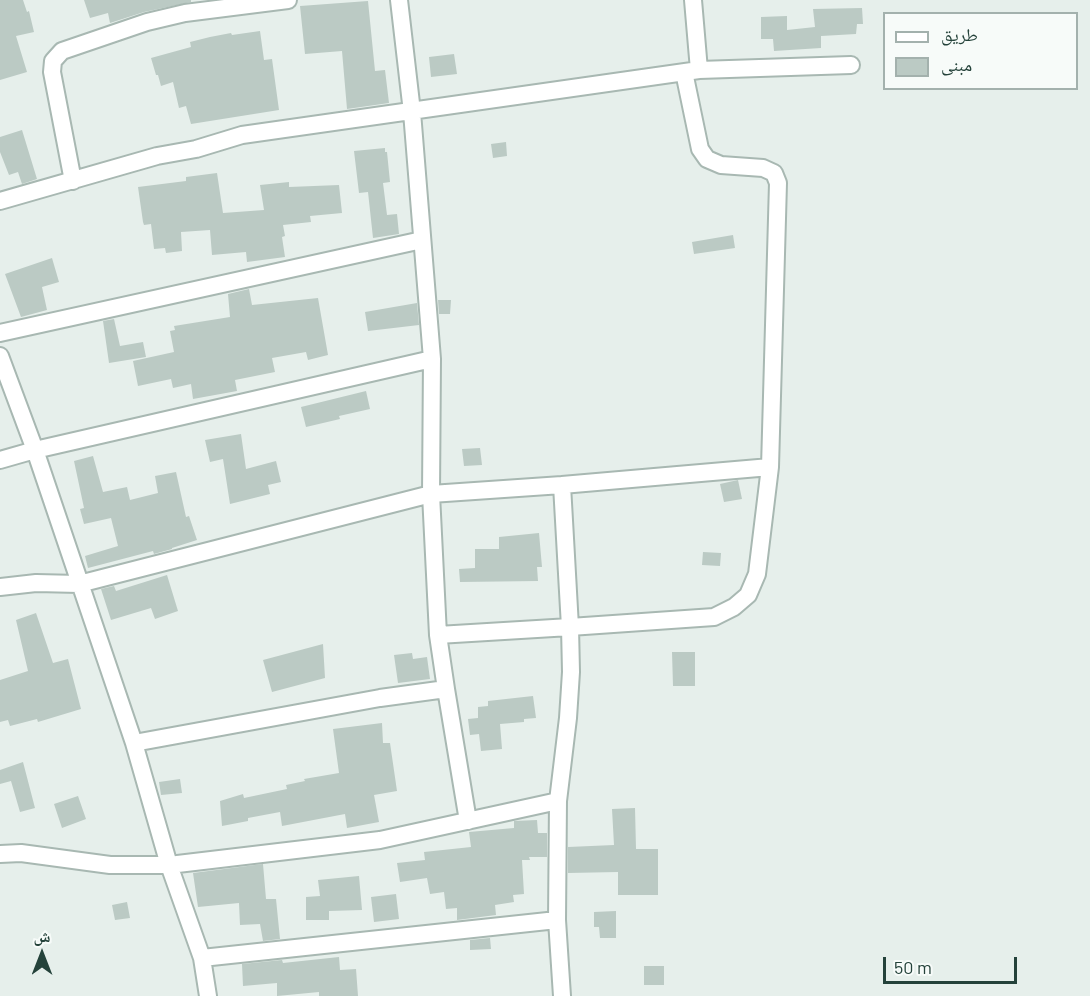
<!DOCTYPE html>
<html>
<head>
<meta charset="utf-8">
<style>
  body { margin:0 }
  #map { position:relative; width:1090px; height:996px; overflow:hidden; background:#e6efeb; font-family:Barlow,"Noto Naskh Arabic",sans-serif }
  canvas { display:block }
  .legend { position:absolute; left:883px; top:12px; width:195px; height:78px; box-sizing:border-box; background:#f7fbf9; border:2px solid #a3b1ad; margin:0; padding:8px 10px; list-style:none; font-size:18px; color:#24423a }
  .legend li { display:flex; align-items:center; gap:12px; height:30px }
  .legend b { width:30px; border:2px solid #a3b1ad }
  .north { position:absolute; left:12px; top:924px; width:60px; height:60px; -webkit-text-stroke:4px #f7fbf9; paint-order:stroke; rotate:0deg; font-size:16px; font-weight:700; line-height:24px; text-align:center; color:#24423a }
  .north::after { content:''; display:block; margin:auto; width:21px; height:27px; background:#24423a; clip-path:polygon(50% 0,100% 100%,50% 72%,0 100%) }
  .scale { position:absolute; left:883px; top:957px; width:134px; height:27px; box-sizing:border-box; border:3px solid #24423a; border-top:0; padding-left:8px; font-size:18px; line-height:21px; white-space:nowrap; color:#24423a; -webkit-text-stroke:4px #f7fbf9; paint-order:stroke }
</style>
</head>
<body>
<div id="map">
<canvas width="1090" height="996"></canvas>
<ul class="legend">
<li><b style="height:8px;background:#fff"></b>طريق</li>
<li><b style="height:16px;background:#bbcac4"></b>مبنى</li>
</ul>
<div class="north">ش</div>
<div class="scale">50 m</div>
</div>
<script>
const ctx = document.querySelector('canvas').getContext('2d');
ctx.lineJoin = 'round';
function fillPath(path, color) { ctx.fillStyle = color; ctx.fill(path, 'evenodd'); }
const toPath = rows => new Path2D(rows.map(r => 'M' + r).join(''));
function trace(path, color, width, dash) { ctx.strokeStyle = color; ctx.lineWidth = width; ctx.lineCap = dash ? 'butt' : 'round'; ctx.setLineDash(dash || []); ctx.stroke(path); }
fillPath(toPath([
  [0,0,23,0,27,12,29,11,34,32,16,36,27,72,0,80],
  [84,0,191,0,191,2,144,12,110,23,108,13,90,18],
  [368,1,375,71,385,70,389,103,347,109,342,51,305,54,300,6],
  [862,8,863,24,857,24,856,34,821,36,821,48,774,51,773,39,761,39,761,17,787,16,787,30,815,27,813,9],
  [260,31,264,60,272,59,279,110,191,124,186,106,179,108,173,82,161,86,158,75,156,75,151,58,191,47,190,42,210,37,231,33,232,35],
  [454,54,457,74,431,77,429,57],
  [22,130,37,179,22,184,18,172,9,175,0,152,0,137],
  [506,142,507,156,493,158,491,144],
  [385,148,385,152,387,152,390,182,383,183,387,215,397,214,399,234,373,238,368,192,359,193,354,151],
  [217,173,223,213,264,210,260,185,289,182,289,187,339,185,342,213,310,216,311,222,283,225,285,236,282,237,285,257,247,262,246,252,212,255,210,230,181,232,182,251,166,253,165,248,154,249,151,224,144,225,143,222,138,187,186,181,186,177],
  [733,235,735,248,694,254,692,242],
  [52,258,59,282,42,287,47,310,21,317,5,274],
  [249,289,252,305,318,298,328,355,308,360,306,352,272,358,275,372,235,380,237,391,193,399,191,384,173,388,171,379,138,386,133,361,174,352,170,331,175,330,174,326,230,317,228,294],
  [438,300,451,300,450,314,439,314],
  [417,303,419,325,368,331,365,312],
  [114,319,120,346,143,342,146,357,109,363,103,321],
  [366,391,370,409,339,416,340,419,306,427,301,407],
  [241,434,246,469,276,461,281,482,268,485,270,494,230,504,223,459,210,462,205,440],
  [480,448,482,465,464,466,462,449],
  [93,456,103,492,127,487,130,500,158,493,155,476,176,472,186,517,189,516,197,540,172,548,172,549,154,554,153,551,88,568,85,556,118,546,111,518,84,524,80,509,84,508,74,461],
  [738,480,742,499,724,502,720,484],
  [539,533,542,567,537,567,538,581,460,582,459,569,475,568,475,549,499,549,499,537],
  [703,552,721,553,720,566,702,565],
  [167,575,178,611,155,619,151,608,111,620,101,589,114,586,116,591],
  [36,613,53,663,68,659,81,709,38,722,37,719,10,726,8,720,0,722,0,680,28,671,16,620],
  [323,644,325,678,272,692,263,660],
  [672,652,695,652,695,686,673,686],
  [412,653,413,659,427,657,430,679,398,683,394,655],
  [533,696,536,718,524,719,524,722,500,724,502,749,481,751,479,734,470,735,468,719,478,718,478,707,488,706,488,701],
  [382,723,383,743,390,743,397,791,374,795,379,822,347,828,345,814,282,826,280,812,248,818,248,821,222,826,220,801,243,794,244,798,287,789,286,785,305,781,304,779,339,773,333,729],
  [23,762,35,808,20,812,11,781,0,784,0,770],
  [180,779,182,793,161,795,159,782],
  [78,796,86,819,62,828,54,804],
  [635,808,636,849,658,849,658,895,618,895,618,872,568,873,568,847,614,845,612,809],
  [537,820,538,833,547,833,547,857,529,857,530,860,522,860,524,894,513,895,514,902,495,905,496,915,457,920,457,908,446,909,444,892,430,894,427,878,400,882,397,863,425,860,424,852,471,847,469,832,514,828,514,821],
  [263,864,266,899,276,899,280,939,263,941,260,924,240,925,239,903,198,907,193,873],
  [359,876,362,910,329,911,329,920,306,920,306,897,320,896,318,880],
  [396,894,399,919,374,922,371,897],
  [127,902,130,918,115,920,112,905],
  [616,911,616,938,600,938,599,927,594,927,594,912],
  [490,938,491,949,470,950,470,940],
  [339,957,340,970,356,969,358,996,319,996,319,992,277,996,277,983,243,986,242,964,282,960,283,963],
  [644,966,664,966,664,985,644,985]
]), '#bbcac4');
const minor = toPath([
  [399,0,412,112,432,359,431,494,438,635],
  [699,70,851,65],
  [73,181,52,72,53,61,62,51,147,22,185,13,288,0],
  [0,201,157,156,196,149,242,135,699,70,693,0],
  [0,333,422,240],
  [0,356,35,450,134,743,169,865,202,958,208,996],
  [0,460,35,450,432,359],
  [562,485,770,467],
  [0,587,36,583,79,584,431,494,562,485,570,627,714,617,734,607,748,595,757,574,770,467,778,183,774,173,763,168,721,165,707,159,700,149,684,72],
  [446,689,468,821],
  [134,743,380,698,446,689,438,635,570,627,571,672,568,718,558,801,557,920,562,996],
  [0,854,21,853,110,865,169,865,380,840,558,801],
  [202,958,557,920]
]);
trace(minor, '#a8b8b2', 20);
trace(minor, '#fff', 16);
</script>
</body>
</html>
